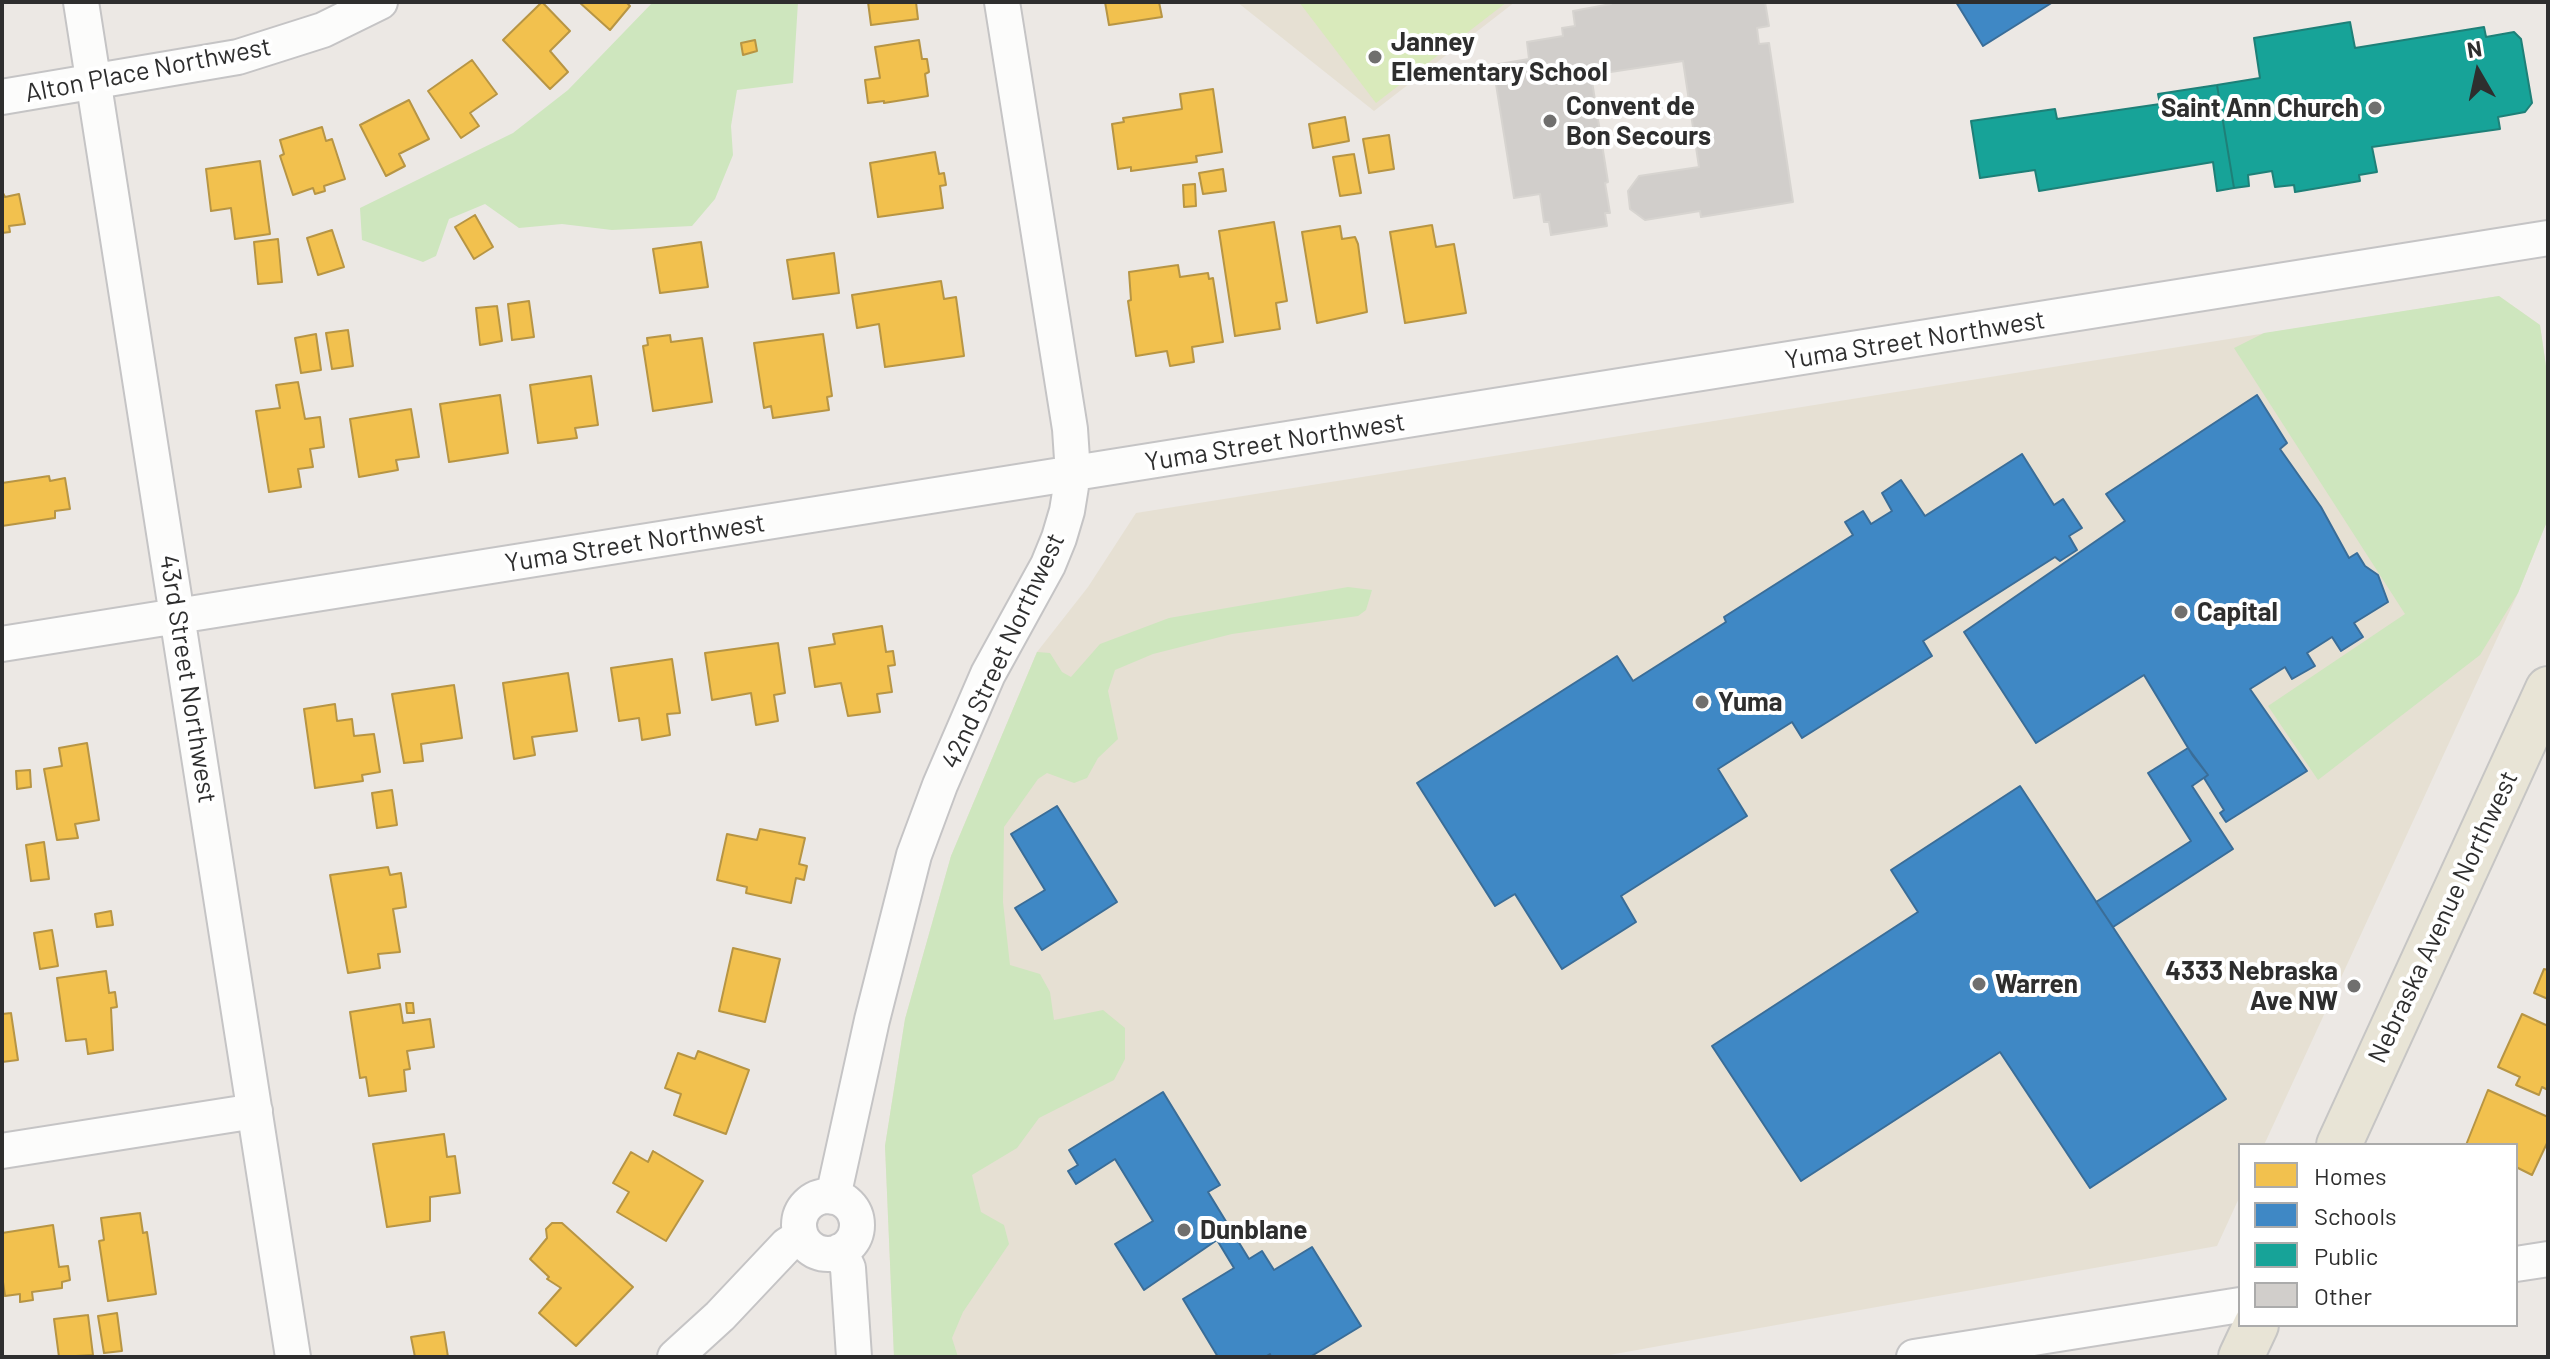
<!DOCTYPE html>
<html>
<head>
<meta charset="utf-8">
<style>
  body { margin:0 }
  #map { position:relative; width:2550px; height:1359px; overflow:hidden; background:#ece8e4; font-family:Barlow,sans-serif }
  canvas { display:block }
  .frame { position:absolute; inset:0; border:4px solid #2e2e2e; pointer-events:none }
  .legend { position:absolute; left:2238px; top:1143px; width:280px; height:184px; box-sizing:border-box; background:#fff; border:2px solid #ababab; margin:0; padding:10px 14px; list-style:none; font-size:24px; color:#2e2e2e }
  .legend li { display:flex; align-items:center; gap:16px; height:40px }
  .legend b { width:40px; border:2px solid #ababab }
  .north { position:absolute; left:2438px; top:32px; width:80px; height:80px; -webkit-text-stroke:6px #fff; paint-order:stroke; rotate:351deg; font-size:22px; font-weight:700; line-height:32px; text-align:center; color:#2e2e2e }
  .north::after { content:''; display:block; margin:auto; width:28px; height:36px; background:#2e2e2e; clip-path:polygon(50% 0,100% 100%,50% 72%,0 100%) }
</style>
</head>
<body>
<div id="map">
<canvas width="2550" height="1359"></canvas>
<div class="frame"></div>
<ul class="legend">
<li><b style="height:22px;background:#f2c14e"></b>Homes</li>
<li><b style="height:22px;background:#3f88c5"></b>Schools</li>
<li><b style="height:22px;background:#17a398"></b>Public</li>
<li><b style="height:22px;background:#d1cecb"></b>Other</li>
</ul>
<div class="north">N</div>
</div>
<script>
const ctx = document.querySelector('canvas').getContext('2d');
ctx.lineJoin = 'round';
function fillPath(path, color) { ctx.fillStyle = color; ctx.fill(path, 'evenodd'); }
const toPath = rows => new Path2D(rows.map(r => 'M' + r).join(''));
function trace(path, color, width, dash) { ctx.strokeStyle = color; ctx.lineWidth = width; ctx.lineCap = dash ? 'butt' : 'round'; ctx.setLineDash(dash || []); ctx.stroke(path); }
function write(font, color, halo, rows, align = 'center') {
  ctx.font = font + ' Barlow,sans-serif'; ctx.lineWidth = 8; ctx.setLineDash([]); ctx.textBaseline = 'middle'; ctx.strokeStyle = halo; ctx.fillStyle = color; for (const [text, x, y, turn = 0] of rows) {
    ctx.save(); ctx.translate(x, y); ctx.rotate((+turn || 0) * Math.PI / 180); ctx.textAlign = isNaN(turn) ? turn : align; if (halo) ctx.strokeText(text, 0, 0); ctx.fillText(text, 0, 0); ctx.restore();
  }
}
fillPath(toPath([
  [1237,2,1515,2,1374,111],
  [2499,296,2540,325,2548,380,2548,519,2518,593,2264,1145,2240,1145,2240,1196,2217,1246,1598,1357,894,1357,885,1146,905,1019,951,856,1037,652,1088,587,1136,513]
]), '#e6e0d3');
fillPath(toPath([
  [653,2,798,2,793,83,737,90,731,126,733,155,715,199,692,226,612,230,562,224,519,228,485,204,449,219,436,256,423,262,362,240,360,208,513,133,568,90],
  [2499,296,2540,325,2548,380,2548,519,2518,593,2480,655,2318,780,2268,706,2405,614,2234,348,2264,333],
  [1348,587,1372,590,1366,610,1358,616,1232,634,1153,654,1115,670,1108,691,1118,739,1098,758,1087,778,1074,783,1047,773,1038,779,1004,827,1003,902,1010,965,1040,974,1050,992,1054,1020,1103,1010,1125,1028,1125,1059,1114,1080,1039,1118,1017,1148,972,1175,981,1212,1004,1225,1009,1244,963,1312,952,1338,958,1357,894,1357,885,1146,905,1019,951,856,1037,652,1050,653,1062,672,1071,677,1100,644,1169,618]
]), '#cee6be');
fillPath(toPath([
  [1299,2,1507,2,1376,103]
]), '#d9eabb');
const homes = toPath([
  [542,2,570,31,550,51,568,72,550,89,503,40,542,2],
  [579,2,626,2,630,6,610,30,579,2],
  [868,2,916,2,918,19,871,25,868,2],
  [1105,2,1159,2,1162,17,1109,25,1105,2],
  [755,40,757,51,743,55,741,43,755,40],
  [919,40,922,59,927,59,929,72,925,74,928,96,884,103,884,101,868,103,865,80,880,78,875,47,919,40],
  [472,60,497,94,470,113,479,126,461,138,428,91,472,60],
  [1213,89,1222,152,1196,156,1197,162,1131,171,1131,167,1118,169,1112,124,1124,122,1123,118,1182,109,1180,94,1213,89],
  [409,100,429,139,399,154,405,166,386,176,360,125,409,100],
  [1345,117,1349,141,1313,148,1309,124,1345,117],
  [322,127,326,141,332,139,345,179,324,186,325,191,315,194,313,188,293,195,280,156,284,154,280,140,322,127],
  [1389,135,1394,169,1369,173,1363,139,1389,135],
  [935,152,939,174,944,173,946,185,940,186,943,208,878,217,870,163,935,152],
  [1354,154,1361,193,1340,196,1333,157,1354,154],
  [260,161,270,234,235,239,231,208,211,211,206,169,260,161],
  [1223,169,1226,191,1203,194,1199,173,1223,169],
  [1195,184,1196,206,1184,207,1183,185,1195,184],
  [2,191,5,197,19,194,25,224,9,226,10,232,2,233,2,191],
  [475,215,493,247,474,259,455,227,475,215],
  [1274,222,1287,301,1276,303,1280,329,1235,336,1219,231,1274,222],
  [1432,225,1436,247,1454,244,1466,313,1405,323,1390,232,1432,225],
  [1340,226,1342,239,1355,237,1358,244,1367,312,1317,323,1302,232,1340,226],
  [332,230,344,267,318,275,307,238,332,230],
  [278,239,282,282,258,284,254,242,278,239],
  [701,242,708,287,660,293,653,249,701,242],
  [834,253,839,293,793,299,787,260,834,253],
  [1178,265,1180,277,1208,273,1209,279,1213,278,1223,342,1192,347,1194,362,1170,366,1167,351,1136,356,1128,301,1131,300,1129,272,1178,265],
  [941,281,944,299,956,297,964,356,885,367,879,324,857,328,852,295,941,281],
  [529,301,534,337,512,340,508,304,529,301],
  [497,306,502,341,480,345,476,308,497,306],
  [348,330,353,366,332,369,326,333,348,330],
  [316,334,321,370,301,373,295,338,316,334],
  [823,334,832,396,827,397,829,410,773,418,771,406,764,408,754,343,823,334],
  [670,335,671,342,702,338,712,402,653,411,643,346,648,345,647,338,670,335],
  [591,376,598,425,575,428,577,438,538,443,530,385,591,376],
  [298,382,305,419,320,417,324,447,310,449,313,467,298,469,301,487,269,492,256,411,280,408,276,385,298,382],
  [500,395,508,453,449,462,440,404,500,395],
  [411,409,419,457,396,460,398,470,359,477,350,419,411,409],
  [49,476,50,481,65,478,70,509,55,511,55,518,2,526,2,483,49,476],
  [882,626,886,652,893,651,895,665,888,666,892,692,877,694,880,712,848,716,841,683,815,687,809,648,835,644,833,634,882,626],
  [778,643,785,693,774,695,778,721,756,725,751,693,712,700,705,653,778,643],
  [672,659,680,713,667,714,670,735,642,740,639,718,619,721,611,668,672,659],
  [568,673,577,731,532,737,535,755,514,759,503,683,568,673],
  [454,685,462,738,421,744,423,761,404,763,392,694,454,685],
  [335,704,337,721,352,719,354,736,374,734,380,772,362,775,363,781,315,788,304,709,335,704],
  [87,743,99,820,75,824,78,838,57,840,44,769,62,766,59,748,87,743],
  [30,770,31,787,17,789,16,771,30,770],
  [392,790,397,825,377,828,372,793,392,790],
  [760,829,805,838,799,864,807,866,804,880,796,878,791,903,746,893,747,887,717,880,727,834,757,840,760,829],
  [44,842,49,879,31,881,26,845,44,842],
  [388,867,390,875,401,873,404,892,406,907,393,909,400,952,378,954,380,968,348,973,330,875,388,867],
  [111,911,113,925,97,927,95,914,111,911],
  [52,930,58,966,40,969,34,933,52,930],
  [733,948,780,959,765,1022,719,1011,733,948],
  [2544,969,2548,970,2548,999,2534,993,2544,969],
  [106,971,109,993,115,992,117,1007,111,1008,113,1050,88,1054,86,1039,66,1041,57,978,106,971],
  [406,1003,413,1003,414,1013,407,1013,406,1003],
  [400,1004,403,1023,430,1019,434,1047,407,1051,410,1069,404,1070,406,1091,369,1096,366,1077,360,1078,350,1012,400,1004],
  [11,1013,18,1060,2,1062,2,1014,11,1013],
  [2522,1014,2548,1026,2548,1090,2542,1087,2539,1095,2516,1085,2520,1077,2498,1067,2522,1014],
  [698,1051,749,1070,726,1134,674,1115,681,1094,665,1088,678,1053,695,1059,698,1051],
  [2488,1090,2548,1117,2548,1141,2532,1175,2516,1167,2516,1145,2466,1145,2488,1090],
  [444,1134,447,1157,455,1156,460,1193,430,1197,430,1221,387,1227,373,1144,444,1134],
  [653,1151,703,1181,666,1241,617,1212,629,1192,613,1183,631,1152,648,1162,653,1151],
  [140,1213,143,1233,147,1232,156,1294,108,1301,99,1241,104,1240,101,1218,140,1213],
  [552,1223,562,1223,633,1287,576,1346,539,1313,561,1288,547,1279,549,1277,530,1259,547,1238,546,1229,552,1223],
  [53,1225,59,1267,68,1266,70,1280,62,1282,62,1288,32,1292,33,1300,20,1302,20,1294,5,1296,2,1275,2,1233,53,1225],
  [117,1313,122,1351,104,1353,98,1316,117,1313],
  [88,1315,93,1355,59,1357,54,1319,88,1315],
  [444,1332,448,1357,415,1357,411,1337,444,1332]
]);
fillPath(homes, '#f2c14e');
trace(homes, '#b79544', 2);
const schools = toPath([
  [1956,2,2053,2,1983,46,1956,2],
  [2257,395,2287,443,2280,449,2321,507,2349,558,2357,553,2365,566,2378,575,2388,602,2354,623,2363,637,2341,651,2332,637,2307,653,2315,666,2292,679,2285,667,2250,689,2307,771,2226,822,2220,813,2224,810,2204,778,2208,775,2193,756,2144,675,2036,743,1964,632,2125,521,2106,494,2257,395],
  [2022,454,2054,505,2063,499,2082,528,2069,536,2077,550,2060,561,2055,557,1923,641,1932,656,1802,738,1792,722,1718,769,1747,816,1621,896,1636,922,1562,969,1515,894,1495,906,1417,783,1617,656,1633,681,1726,622,1724,617,1853,535,1845,522,1863,511,1871,524,1892,511,1882,493,1901,480,1925,516,2022,454],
  [2188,748,2208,775,2192,786,2233,849,2113,927,2096,902,2191,841,2148,773,2188,748],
  [2020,786,2226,1099,2090,1188,2000,1052,1801,1181,1712,1046,1918,912,1891,870,2020,786],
  [1057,806,1117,902,1042,950,1015,908,1045,890,1011,834,1057,806],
  [1163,1092,1220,1185,1208,1192,1249,1259,1262,1251,1274,1270,1312,1247,1361,1326,1310,1357,1271,1357,1270,1354,1265,1357,1218,1357,1183,1299,1234,1268,1217,1240,1144,1290,1115,1244,1153,1221,1115,1159,1076,1184,1068,1171,1078,1165,1069,1150,1163,1092]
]);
fillPath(schools, '#3f88c5');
trace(schools, '#3a6d98', 2);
const public = toPath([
  [2350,22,2355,48,2484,27,2486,37,2514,32,2521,39,2532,103,2525,112,2498,117,2500,129,2372,147,2377,172,2359,175,2360,181,2295,192,2294,185,2275,187,2272,171,2248,175,2249,186,2234,188,2217,85,2260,78,2254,38,2350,22],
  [2217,85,2234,188,2217,191,2213,162,2039,191,2035,170,1980,178,1971,121,2055,109,2057,119,2160,104,2158,94,2217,85]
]);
fillPath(public, '#17a398');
trace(public, '#1e8078', 2);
const building = toPath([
  [1611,2,1765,2,1769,26,1757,28,1759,44,1769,43,1793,202,1701,217,1700,211,1645,220,1630,209,1628,191,1639,176,1699,167,1683,61,1591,75,1608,182,1605,183,1610,213,1605,213,1607,226,1551,235,1549,222,1544,222,1540,194,1514,198,1493,65,1529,59,1527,42,1563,36,1562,28,1575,26,1573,11,1611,4,1611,2]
]);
fillPath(building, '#d1cecb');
trace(building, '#d7d4d0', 2);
const street = toPath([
  [81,2,293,1357],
  [2,97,238,57,323,30,380,2],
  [2,644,2548,238],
  [2,1151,255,1111],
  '799 1225a29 29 0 1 1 58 0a29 29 0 1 1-58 0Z',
  [833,1197,872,1020,914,855,940,785,988,674,1048,565,1059,538,1067,511,1073,474,1070,429,1002,2],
  [840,1251,848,1268,854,1357],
  [2516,1264,2548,1259],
  [675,1357,720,1316,787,1245,801,1236],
  [1914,1357,2240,1305]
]);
const primary = toPath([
  [2339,1145,2548,689],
  [2241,1357,2256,1325]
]);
trace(street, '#c5c4c5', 38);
trace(primary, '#c6c5c4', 48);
trace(street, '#fcfcfb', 34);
trace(primary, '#e8e4d6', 44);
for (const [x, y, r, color] of [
  [1375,57,8,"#706f6e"],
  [2375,108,8,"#706f6e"],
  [1550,121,8,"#706f6e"],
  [2181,612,8,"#706f6e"],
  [1702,702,8,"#706f6e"],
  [1979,984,8,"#706f6e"],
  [2354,986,8,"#706f6e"],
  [1184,1230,8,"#706f6e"]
]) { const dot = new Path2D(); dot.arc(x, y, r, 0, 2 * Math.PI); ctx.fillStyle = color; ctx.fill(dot); trace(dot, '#fff', 3); }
write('bold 26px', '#2e2e2e', '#fff', [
  ["Janney",1391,42],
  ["Elementary School",1391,72],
  ["Convent de",1566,106],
  ["Bon Secours",1566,136],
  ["Saint Ann Church",2359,108,"right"],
  ["Capital",2197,612],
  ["Yuma",1718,702],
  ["4333 Nebraska",2338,971,"right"],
  ["Ave NW",2338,1001,"right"],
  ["Warren",1995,984],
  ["Dunblane",1200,1230]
], 'left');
write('26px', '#2e2e2e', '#fff', [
  ["Alton Place Northwest",148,70,-11],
  ["Yuma Street Northwest",1915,340,-9],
  ["Yuma Street Northwest",1275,442,-9],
  ["Yuma Street Northwest",635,543,-9],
  ["42nd Street Northwest",1003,651,-65],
  ["43rd Street Northwest",188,679,81],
  ["Nebraska Avenue Northwest",2443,917,-65]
]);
</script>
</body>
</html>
